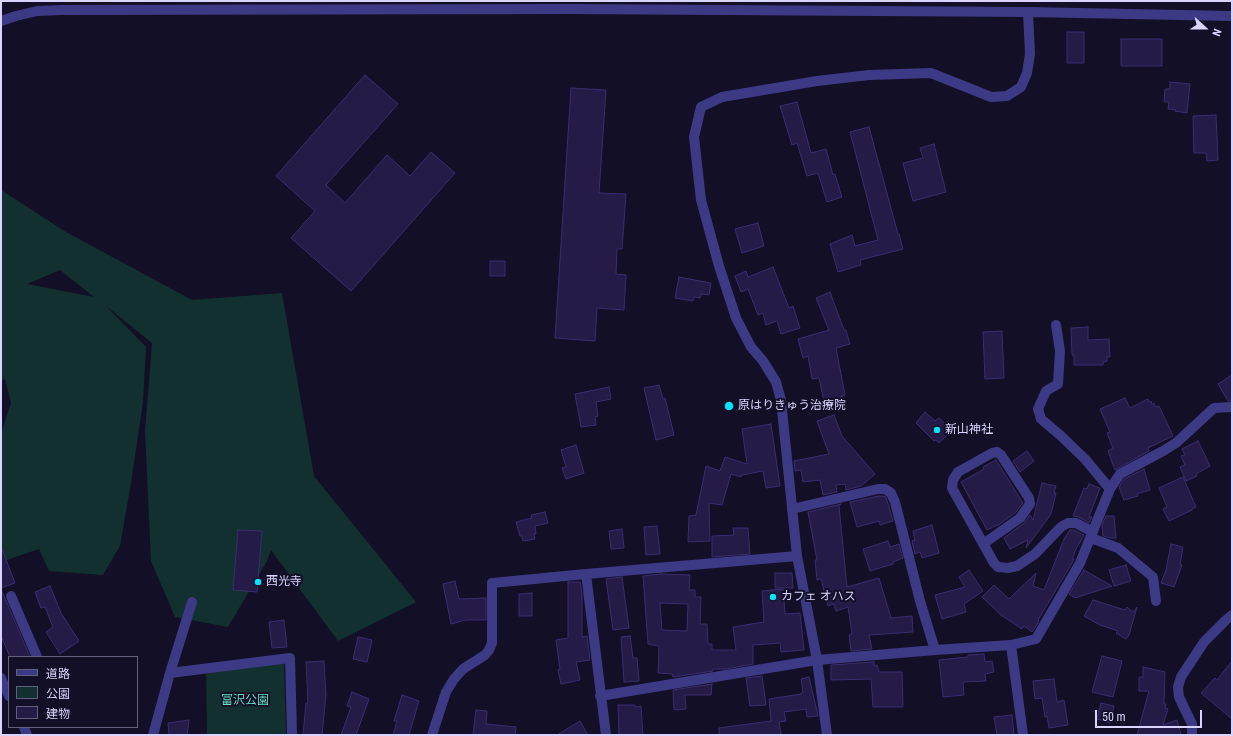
<!DOCTYPE html>
<html>
<head>
<meta charset="utf-8">
<style>
  body { margin:0 }
  #map { position:relative; width:1233px; height:736px; overflow:hidden; background:#130f26; font-family:"Roboto Condensed","Noto Sans JP",sans-serif }
  canvas { display:block }
  .frame { position:absolute; inset:0; border:2px solid #d9d4ff; pointer-events:none }
  .legend { position:absolute; left:8px; top:656px; width:130px; height:72px; box-sizing:border-box; background:#130f26; border:1px solid #625e7d; margin:0; padding:5px 7px; list-style:none; font-size:12px; color:#d9d4ff }
  .legend li { display:flex; align-items:center; gap:8px; height:20px }
  .legend b { width:20px; border:1px solid #625e7d }
  .north { position:absolute; left:1185px; top:8px; width:40px; height:40px; -webkit-text-stroke:3px #130f26; paint-order:stroke; rotate:111deg; font-size:11px; font-weight:700; line-height:16px; text-align:center; color:#d9d4ff }
  .north::after { content:''; display:block; margin:auto; width:14px; height:18px; background:#d9d4ff; clip-path:polygon(50% 0,100% 100%,50% 72%,0 100%) }
  .scale { position:absolute; left:1095px; top:710px; width:107px; height:18px; box-sizing:border-box; border:2px solid #d9d4ff; border-top:0; padding-left:5px; font-size:12px; line-height:14px; white-space:nowrap; color:#d9d4ff; -webkit-text-stroke:3px #130f26; paint-order:stroke }
</style>
</head>
<body>
<div id="map">
<canvas width="1233" height="736"></canvas>
<div class="frame"></div>
<ul class="legend">
<li><b style="height:5px;background:#3d3a85"></b>道路</li>
<li><b style="height:11px;background:#12302f"></b>公園</li>
<li><b style="height:11px;background:#241b47"></b>建物</li>
</ul>
<div class="north">N</div>
<div class="scale">50 m</div>
</div>
<script>
const ctx = document.querySelector('canvas').getContext('2d');
ctx.lineJoin = 'round';
function fillPath(path, color) { ctx.fillStyle = color; ctx.fill(path, 'evenodd'); }
const toPath = rows => new Path2D(rows.map(r => 'M' + r).join(''));
function trace(path, color, width, dash) { ctx.strokeStyle = color; ctx.lineWidth = width; ctx.lineCap = dash ? 'butt' : 'round'; ctx.setLineDash(dash || []); ctx.stroke(path); }
function write(font, color, halo, rows, align = 'center') {
  ctx.font = font + ' "Roboto Condensed","Noto Sans JP",sans-serif'; ctx.lineWidth = 4; ctx.setLineDash([]); ctx.textBaseline = 'middle'; ctx.strokeStyle = halo; ctx.fillStyle = color; for (const [text, x, y, turn = 0] of rows) {
    ctx.save(); ctx.translate(x, y); ctx.rotate((+turn || 0) * Math.PI / 180); ctx.textAlign = isNaN(turn) ? turn : align; if (halo) ctx.strokeText(text, 0, 0); ctx.fillText(text, 0, 0); ctx.restore();
  }
}
fillPath(toPath([
  [1,190,66,232,192,300,282,293,314,476,416,602,338,641,271,550,267,561,228,627,175,617,151,561,145,431,152,343,106,306,146,347,143,402,131,483,120,546,103,575,49,571,39,549,1,562,1,433,11,403,5,379,1,381],
  [60,270,94,297,27,284],
  [284,663,286,735,207,735,206,670]
]), '#12302f');
const building = toPath([
  [1067,32,1084,32,1084,63,1067,63,1067,32],
  [1121,39,1162,39,1162,66,1121,66,1121,39],
  [365,75,398,104,326,185,345,203,387,155,410,176,431,152,455,173,351,291,291,238,315,211,276,176,365,75],
  [1170,82,1190,84,1187,113,1175,111,1176,110,1168,109,1169,102,1164,102,1165,89,1170,89,1170,82],
  [571,88,606,90,599,193,626,194,622,249,617,249,616,274,626,275,624,310,597,308,595,341,555,338,571,88],
  [797,102,811,153,826,149,833,175,835,174,842,197,827,202,818,173,807,176,797,143,792,145,780,106,797,102],
  [1216,115,1218,160,1207,161,1206,153,1194,153,1193,116,1216,115],
  [869,127,898,234,899,234,903,249,860,260,861,265,838,272,830,244,852,235,855,246,878,240,850,132,869,127],
  [934,144,946,192,913,201,903,163,923,158,920,148,934,144],
  [758,223,764,246,742,253,735,229,758,223],
  [490,261,505,261,505,276,490,276,490,261],
  [773,267,789,308,793,306,800,328,781,334,777,321,766,325,763,313,758,315,748,289,741,292,735,276,746,271,748,277,773,267],
  [679,277,711,283,709,295,701,294,700,298,694,297,693,301,675,298,679,277],
  [830,292,844,330,846,330,850,344,836,348,845,395,839,397,841,402,825,406,819,378,812,379,808,356,803,358,798,339,829,330,816,298,830,292],
  [1088,327,1088,340,1109,339,1110,357,1107,357,1107,361,1103,362,1103,365,1074,365,1074,355,1072,355,1071,328,1088,327],
  [1002,331,1004,378,985,379,983,332,1002,331],
  [1232,375,1232,401,1228,401,1218,384,1232,375],
  [659,385,663,399,665,398,674,435,656,440,644,388,659,385],
  [609,387,611,399,596,402,598,416,595,417,596,425,581,427,575,394,609,387],
  [1125,398,1130,408,1148,399,1149,402,1151,401,1152,404,1154,403,1156,407,1159,406,1173,436,1148,448,1149,451,1115,470,1108,451,1113,448,1107,433,1110,432,1100,409,1125,398],
  [925,412,935,421,939,418,952,430,939,443,936,440,934,441,916,423,925,412],
  [834,415,842,436,875,474,861,486,846,490,845,484,836,485,837,492,823,495,820,480,803,482,801,470,795,471,794,461,829,454,817,421,834,415],
  [771,424,780,486,766,488,763,471,742,475,741,477,731,474,722,505,709,503,710,541,688,542,689,516,696,515,706,466,720,471,725,457,747,464,742,429,771,424],
  [1198,441,1210,466,1196,474,1197,476,1186,481,1180,467,1185,465,1181,456,1185,455,1182,449,1198,441],
  [576,445,584,473,566,479,562,468,566,467,561,450,576,445],
  [1027,451,1034,461,1020,472,1013,461,1027,451],
  [996,460,1023,503,1015,513,997,526,997,525,987,530,961,482,984,469,983,467,996,460],
  [1144,469,1150,490,1137,494,1138,496,1124,500,1119,487,1124,479,1144,469],
  [1183,477,1196,507,1192,509,1192,510,1169,521,1163,509,1167,507,1159,488,1183,477],
  [1042,483,1056,486,1054,493,1056,493,1051,514,1026,548,1028,540,1010,549,1004,538,1024,523,1030,515,1033,520,1042,483],
  [1089,484,1100,488,1089,517,1092,517,1089,523,1079,517,1073,516,1084,488,1087,489,1089,484],
  [879,496,883,496,886,497,893,521,880,525,879,521,857,527,850,502,879,496],
  [841,504,839,506,847,587,879,578,891,618,912,616,913,632,869,635,872,649,851,651,849,635,852,634,848,607,836,611,834,604,828,606,821,579,817,580,815,560,817,560,808,512,841,504],
  [545,512,548,523,535,526,536,534,534,534,535,539,523,541,522,536,520,536,516,522,532,518,531,515,545,512],
  [1106,516,1114,516,1116,538,1110,538,1103,536,1102,525,1106,516],
  [932,525,939,553,922,558,920,552,915,554,912,541,915,540,913,531,932,525],
  [657,526,660,554,646,555,644,527,657,526],
  [733,528,748,528,750,554,712,557,712,536,734,535,733,528],
  [622,529,624,548,611,549,609,531,622,529],
  [238,530,262,531,257,592,233,590,238,530],
  [1070,530,1074,530,1084,535,1074,553,1075,553,1072,559,1074,559,1072,563,1038,620,1039,621,1034,629,1032,632,1024,626,1022,629,1001,615,982,597,994,585,1009,599,1036,573,1033,586,1044,590,1064,539,1070,530],
  [888,541,890,547,899,544,903,558,893,562,893,564,870,571,863,549,888,541],
  [1171,544,1183,547,1180,565,1182,565,1174,587,1161,583,1166,570,1171,544],
  [1,549,2,549,15,583,1,588,1,549],
  [1126,565,1131,581,1114,586,1109,570,1126,565],
  [969,570,983,591,964,604,966,612,942,619,935,595,965,587,959,577,969,570],
  [1084,570,1112,586,1075,598,1069,594,1084,570],
  [775,573,792,573,793,588,775,588,775,573],
  [661,574,690,575,689,590,695,590,695,597,701,597,700,624,707,624,708,644,712,644,712,650,736,650,733,627,764,622,762,591,783,589,785,614,800,613,804,650,781,652,780,643,753,645,753,664,726,669,713,669,713,671,673,677,672,674,658,673,659,646,648,644,643,576,661,574],
  [660,603,688,604,687,631,662,630,660,603],
  [622,577,629,628,613,630,606,579,622,577],
  [455,581,459,599,486,598,486,620,466,620,451,624,443,584,455,581],
  [568,582,580,582,582,594,582,637,587,636,590,660,576,662,580,680,561,684,558,670,560,669,556,640,568,638,568,582],
  [50,586,61,613,79,641,60,654,46,632,53,627,45,607,41,608,35,592,50,586],
  [1,589,5,598,30,657,10,657,1,636,1,589],
  [532,593,532,616,519,616,519,594,532,593],
  [1093,600,1125,610,1127,607,1133,612,1137,607,1129,635,1126,639,1116,633,1118,631,1100,625,1084,616,1093,600],
  [284,620,287,647,272,648,269,622,284,620],
  [630,636,633,658,637,658,639,681,624,682,621,637,630,636],
  [358,637,372,640,367,662,353,659,358,637],
  [984,654,985,662,992,661,994,672,985,674,986,681,963,682,964,695,943,697,939,660,968,657,968,655,984,654],
  [1102,656,1122,661,1113,697,1092,692,1102,656],
  [324,661,326,695,322,735,303,735,306,703,308,703,306,662,324,661],
  [1232,661,1232,719,1201,693,1215,678,1217,680,1232,661],
  [874,662,874,666,877,665,879,672,902,672,903,707,873,707,871,679,831,680,831,665,874,662],
  [1143,667,1165,672,1164,704,1166,704,1165,708,1168,709,1163,725,1177,720,1181,735,1137,735,1149,691,1139,691,1139,677,1143,677,1143,667],
  [762,676,766,705,750,706,746,678,762,676],
  [809,677,818,716,807,717,806,709,784,712,786,721,779,722,781,734,775,735,719,735,719,728,771,721,769,699,801,694,801,693,803,692,801,679,809,677],
  [1054,679,1057,702,1064,700,1068,725,1049,728,1047,716,1045,717,1042,698,1035,699,1033,681,1054,679],
  [712,684,711,695,685,695,686,709,674,710,673,690,712,684],
  [352,692,369,699,356,735,341,735,351,707,347,706,352,692],
  [402,695,419,701,409,735,393,735,397,721,394,721,402,695],
  [1101,703,1114,706,1110,723,1097,719,1101,703],
  [618,705,635,705,635,707,641,706,643,735,619,735,618,705],
  [476,710,487,711,486,724,516,727,515,735,473,735,476,710],
  [1012,715,1014,735,997,735,994,717,1012,715],
  [189,720,187,735,169,735,168,723,189,720],
  [580,721,588,735,557,735,580,721]
]);
fillPath(building, '#241b47');
trace(building, '#3b2d73', 1);
trace(toPath([
  [1110,489,1120,474,1163,451,1176,443,1214,408,1232,407],
  [792,509,878,489,885,489,891,493,895,502,920,601,935,650],
  [1091,538,1118,548,1153,577,1156,601],
  [983,544,1020,518,1030,504,1029,498,1001,455,997,452,992,453,958,472,953,480,952,488,994,563,998,567,1008,568,1017,566,1035,554,1061,527,1068,523,1076,523,1093,532],
  [11,596,37,657],
  [1011,645,1036,639,1080,563,1110,489,1085,459,1060,435,1041,419,1038,409,1046,391,1058,384,1060,351,1056,325],
  [170,673,290,658,292,735],
  [1,678,9,696],
  [600,696,817,660,935,650,1011,645,1023,735],
  [24,727,27,735],
  [153,735,170,673,192,602],
  [432,735,446,692,454,679,463,669,485,655,489,650,492,643,492,583,586,574],
  [606,735,586,574,797,556],
  [1192,735,1192,724,1179,697,1178,687,1181,677,1204,642,1226,620,1232,615]
]), '#3d3a85', 10);
trace(toPath([
  [1,21,16,16,37,11,62,10,570,9,1028,12,1232,16],
  [827,735,817,660,797,556,781,400,776,382,763,361,751,347,736,318,719,266,701,200,694,137,701,107,722,97,817,81,869,75,931,73,991,97,1007,96,1021,87,1027,73,1030,54,1028,12]
]), '#3d3a85', 10);
for (const [x, y, r, color] of [
  [729,406,5,"#00e5ff"],
  [937,430,4,"#00e5ff"],
  [258,582,4,"#00e5ff"],
  [773,597,4,"#00e5ff"]
]) { const dot = new Path2D(); dot.arc(x, y, r, 0, 2 * Math.PI); ctx.fillStyle = color; ctx.fill(dot); trace(dot, '#130f26', 1.5); }
write('12px', '#d9d4ff', '#130f26', [
  ["原はりきゅう治療院",738,406],
  ["新山神社",945,430],
  ["西光寺",266,582],
  ["カフェ オハス",781,597]
], 'left');
write('12px', '#5fe0c0', '#130f26', [
  ["富沢公園",245,701]
]);
</script>
</body>
</html>
